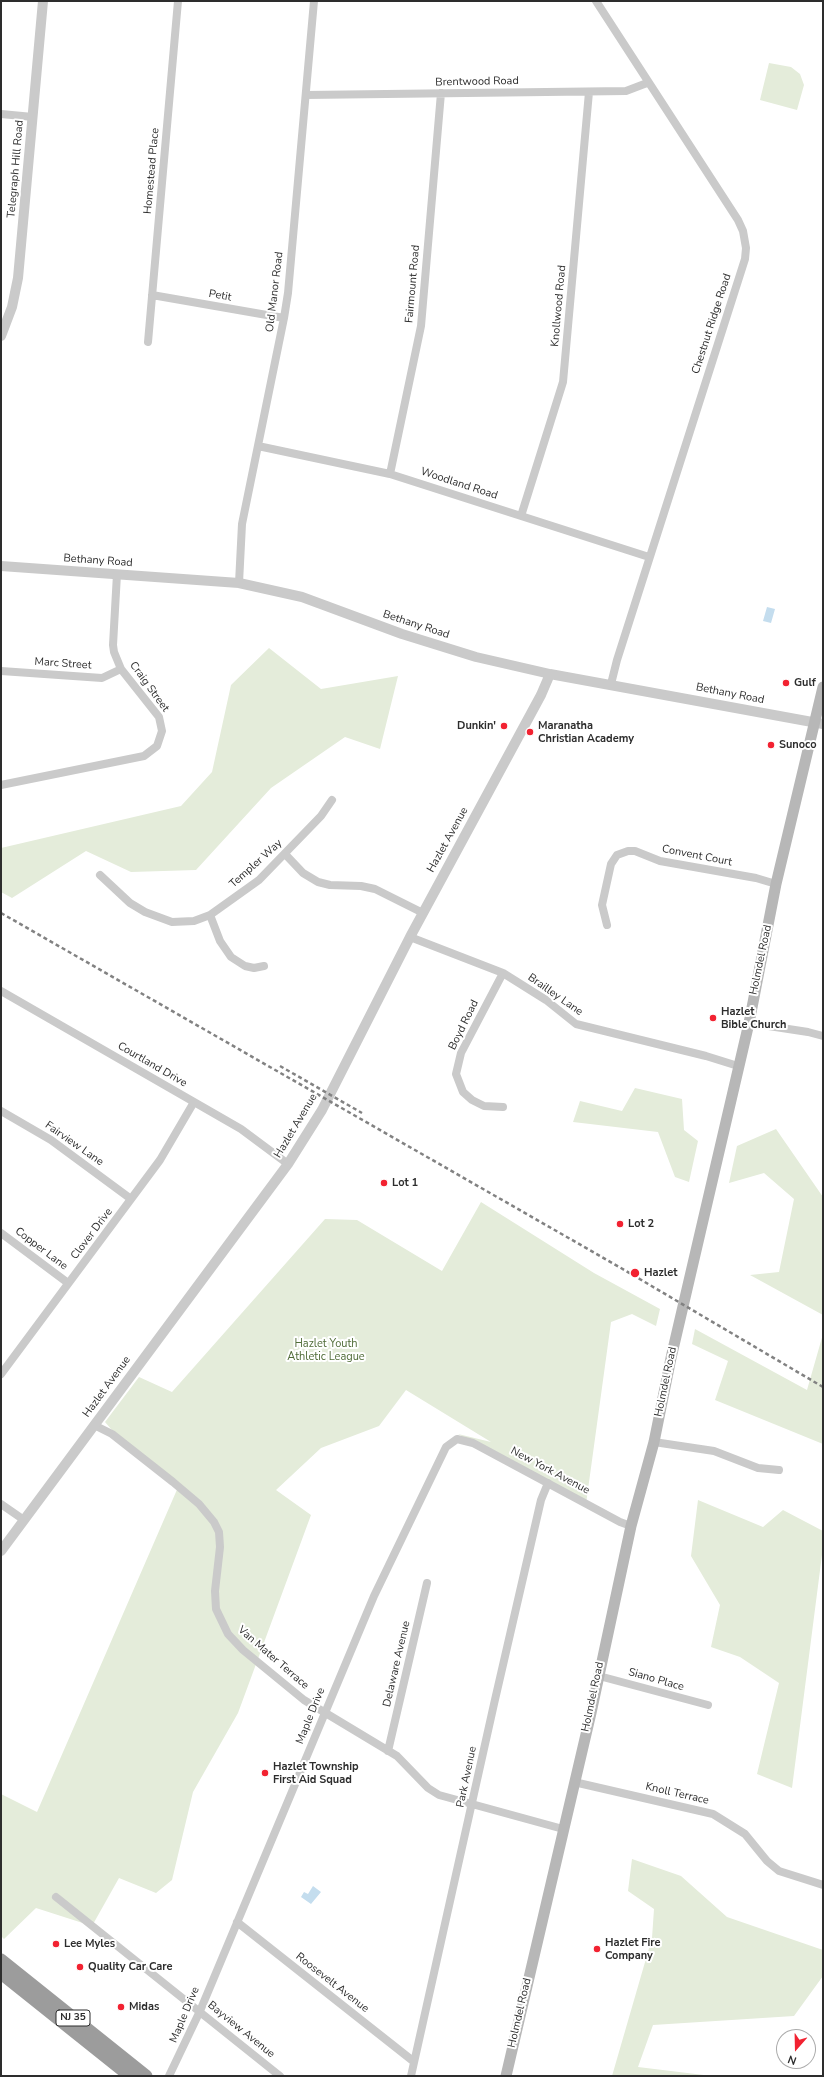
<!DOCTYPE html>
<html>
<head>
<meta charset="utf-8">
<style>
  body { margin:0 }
  #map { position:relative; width:824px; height:2077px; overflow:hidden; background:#fff; font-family:"Nunito Sans",sans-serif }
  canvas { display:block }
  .frame { position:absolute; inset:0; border:2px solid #2d2d2d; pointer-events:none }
  .north { position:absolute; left:776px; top:2029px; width:40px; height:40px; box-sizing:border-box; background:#fff; border:1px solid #ababab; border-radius:50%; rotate:200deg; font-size:11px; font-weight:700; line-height:16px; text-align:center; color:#2d2d2d }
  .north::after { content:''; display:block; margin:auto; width:14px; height:18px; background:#f22231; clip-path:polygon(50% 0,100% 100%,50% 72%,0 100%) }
</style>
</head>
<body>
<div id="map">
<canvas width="824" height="2077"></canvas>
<div class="frame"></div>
<div class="north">N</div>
</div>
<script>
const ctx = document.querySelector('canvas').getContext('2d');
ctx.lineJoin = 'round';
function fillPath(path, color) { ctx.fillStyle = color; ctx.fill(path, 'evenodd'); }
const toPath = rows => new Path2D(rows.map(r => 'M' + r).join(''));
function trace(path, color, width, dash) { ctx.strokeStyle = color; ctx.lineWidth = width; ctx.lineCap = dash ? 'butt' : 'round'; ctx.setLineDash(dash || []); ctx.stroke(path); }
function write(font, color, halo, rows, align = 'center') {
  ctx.font = font + ' "Nunito Sans",sans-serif'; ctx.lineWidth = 4; ctx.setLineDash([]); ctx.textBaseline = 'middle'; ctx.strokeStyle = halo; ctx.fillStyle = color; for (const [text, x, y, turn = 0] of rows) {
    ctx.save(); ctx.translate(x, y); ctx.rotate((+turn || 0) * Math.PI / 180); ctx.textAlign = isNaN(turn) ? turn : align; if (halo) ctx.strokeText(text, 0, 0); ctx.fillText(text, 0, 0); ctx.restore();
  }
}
fillPath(toPath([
  [769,63,791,67,800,74,804,85,797,110,760,100],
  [269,648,321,689,398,676,380,749,345,737,271,788,196,870,131,872,86,851,12,898,1,892,1,848,181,806,212,772,231,685],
  [635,1088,682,1099,684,1130,698,1141,689,1182,675,1177,658,1132,573,1122,580,1101,622,1111],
  [776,1129,823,1197,823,1315,750,1275,779,1272,794,1199,764,1173,729,1183,737,1146],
  [481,1202,594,1273,660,1309,656,1326,632,1314,611,1322,586,1504,458,1434,491,1442,406,1390,379,1426,321,1448,276,1490,311,1515,238,1713,193,1792,172,1880,156,1893,119,1878,92,1926,36,1908,4,1939,1,1936,1,1794,37,1812,179,1485,123,1443,105,1422,139,1377,172,1392,325,1219,357,1220,442,1271],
  [695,1329,807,1390,823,1334,823,1444,715,1400,728,1361,692,1344],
  [698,1500,763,1527,783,1510,823,1531,823,1547,792,1788,757,1774,779,1683,740,1657,711,1647,720,1605,691,1556],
  [632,1859,681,1876,727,1917,823,1950,823,1976,794,2016,653,2025,638,2067,712,2076,612,2076,652,1938,654,1909,628,1891]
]), '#e4ecda');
fillPath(toPath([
  [767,607,775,609,771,623,763,621],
  [313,1886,321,1892,311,1904,301,1897,304,1892,308,1894]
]), '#c4ddee');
trace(toPath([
  [596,1,738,220,743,231,746,248,745,259,617,660,611,684],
  [306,95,626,91,647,83],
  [1,114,33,117],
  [152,295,284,318],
  [148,342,178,1],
  [258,446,390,474,649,557],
  [390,474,421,326,441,93],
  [521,516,563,382,589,92],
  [239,583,242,524,284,318,288,293,314,1],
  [1,671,102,678,121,669],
  [1,785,144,756,157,746,162,731,159,717,121,669,114,652,113,645,117,574],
  [285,854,303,873,318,882,330,885,361,886,375,889,423,913],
  [100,875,130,903,145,912,172,922,194,921,210,915,259,880,321,816,332,800],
  [210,915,220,941,231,957,245,966,254,968,264,966],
  [607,925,602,905,611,864,617,855,628,851,635,851,660,861,756,878,776,884],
  [410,937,503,973,546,1000,576,1024,706,1056,738,1066],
  [503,973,461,1053,456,1074,463,1092,472,1100,484,1106,503,1107],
  [1,991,241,1129,288,1164],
  [749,1023,808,1032,823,1036],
  [1,1111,51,1140,131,1199],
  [1,1233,68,1283],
  [1,1374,160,1160,194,1102],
  [94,1425,112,1434,173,1482,199,1504,214,1522,219,1532,220,1547,215,1591,216,1609,228,1634,243,1650,304,1700,397,1756,428,1788,439,1795,563,1829],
  [654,1442,714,1451,758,1468,779,1470],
  [1,1504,24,1520],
  [599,1676,708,1705],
  [388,1751,427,1583],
  [574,1782,713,1814,745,1834,767,1861,779,1871,823,1885],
  [56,1897,280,2076],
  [237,1922,413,2061],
  [169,2076,200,2011,374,1596,446,1447,457,1439,473,1443,620,1522,631,1526],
  [411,2076,494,1704,541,1500,548,1483]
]), '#cacaca', 8);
trace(toPath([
  [1,336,12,307,18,278,43,1],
  [1,566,239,583,302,597,402,634,476,657,550,674,823,724],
  [1,1551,288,1164,322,1110,410,937,541,695,550,674]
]), '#cacaca', 10);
trace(toPath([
  [506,2076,591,1713,631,1526,654,1442,671,1358,749,1023,776,884,823,687]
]), '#b7b7b7', 11);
trace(toPath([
  [1,1960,146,2076],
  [1,1973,130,2076]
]), '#9c9c9c', 13);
trace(toPath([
  [1,913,621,1268,823,1387],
  [280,1066,362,1113]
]), '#828282', 2.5, [4, 3]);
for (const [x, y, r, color] of [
  [786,683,4,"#f22231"],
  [504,726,4,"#f22231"],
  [530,732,4,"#f22231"],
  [771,745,4,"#f22231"],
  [713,1018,4,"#f22231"],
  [384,1183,4,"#f22231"],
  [620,1224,4,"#f22231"],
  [635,1273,5,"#f22231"],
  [265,1773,4,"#f22231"],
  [56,1944,4,"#f22231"],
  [597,1949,4,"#f22231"],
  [80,1967,4,"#f22231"],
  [121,2007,4,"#f22231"]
]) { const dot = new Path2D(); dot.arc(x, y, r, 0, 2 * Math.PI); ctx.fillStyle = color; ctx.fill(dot); trace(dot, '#fff', 1.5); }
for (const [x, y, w] of [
  [73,2018,34]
]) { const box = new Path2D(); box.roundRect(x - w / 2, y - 8, w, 16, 3); ctx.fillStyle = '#fff'; ctx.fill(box); trace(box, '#2d2d2d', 1); }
write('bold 10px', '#2d2d2d', null, [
  ["NJ 35",73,2018]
]);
write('11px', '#2d2d2d', '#fff', [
  ["Brentwood Road",477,82,-1],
  ["Telegraph Hill Road",16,169,-85],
  ["Homestead Place",152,171,-85],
  ["Fairmount Road",413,284,-85],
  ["Old Manor Road",275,292,-83],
  ["Petit",220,296,10],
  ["Knollwood Road",559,306,-85],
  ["Chestnut Ridge Road",712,324,-72],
  ["Woodland Road",459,484,18],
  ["Bethany Road",98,561,4],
  ["Bethany Road",416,625,18],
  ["Marc Street",63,664,4],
  ["Craig Street",149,687,54],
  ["Bethany Road",730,694,11],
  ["Hazlet Avenue",448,840,-61],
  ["Convent Court",697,856,11],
  ["Templer Way",256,864,-42],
  ["Holmdel Road",761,960,-78],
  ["Brailley Lane",555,995,35],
  ["Boyd Road",464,1025,-64],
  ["Courtland Drive",152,1065,30],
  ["Hazlet Avenue",296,1126,-59],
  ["Fairview Lane",74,1144,35],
  ["Clover Drive",92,1234,-53],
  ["Copper Lane",41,1249,37],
  ["Holmdel Road",666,1382,-78],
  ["Hazlet Avenue",107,1387,-54],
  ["New York Avenue",550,1471,28],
  ["Van Mater Terrace",273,1658,41],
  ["Delaware Avenue",397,1664,-77],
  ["Siano Place",656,1680,16],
  ["Holmdel Road",593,1697,-78],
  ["Maple Drive",311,1716,-68],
  ["Park Avenue",467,1777,-78],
  ["Knoll Terrace",677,1794,13],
  ["Roosevelt Avenue",332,1983,38],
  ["Holmdel Road",520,2013,-77],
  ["Maple Drive",185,2015,-67],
  ["Bayview Avenue",241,2030,39]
]);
write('bold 11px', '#2d2d2d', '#fff', [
  ["Gulf",794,683],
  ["Dunkin'",496,726,"right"],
  ["Maranatha",538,726],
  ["Christian Academy",538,739],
  ["Sunoco",779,745],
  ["Hazlet",721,1012],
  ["Bible Church",721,1025],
  ["Lot 1",392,1183],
  ["Lot 2",628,1224],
  ["Hazlet",644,1273],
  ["Hazlet Township",273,1767],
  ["First Aid Squad",273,1780],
  ["Hazlet Fire",605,1943],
  ["Company",605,1956],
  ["Lee Myles",64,1944],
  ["Quality Car Care",88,1967],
  ["Midas",129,2007]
], 'left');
write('11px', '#506c38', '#fff', [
  ["Hazlet Youth",326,1344],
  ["Athletic League",326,1357]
]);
</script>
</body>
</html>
